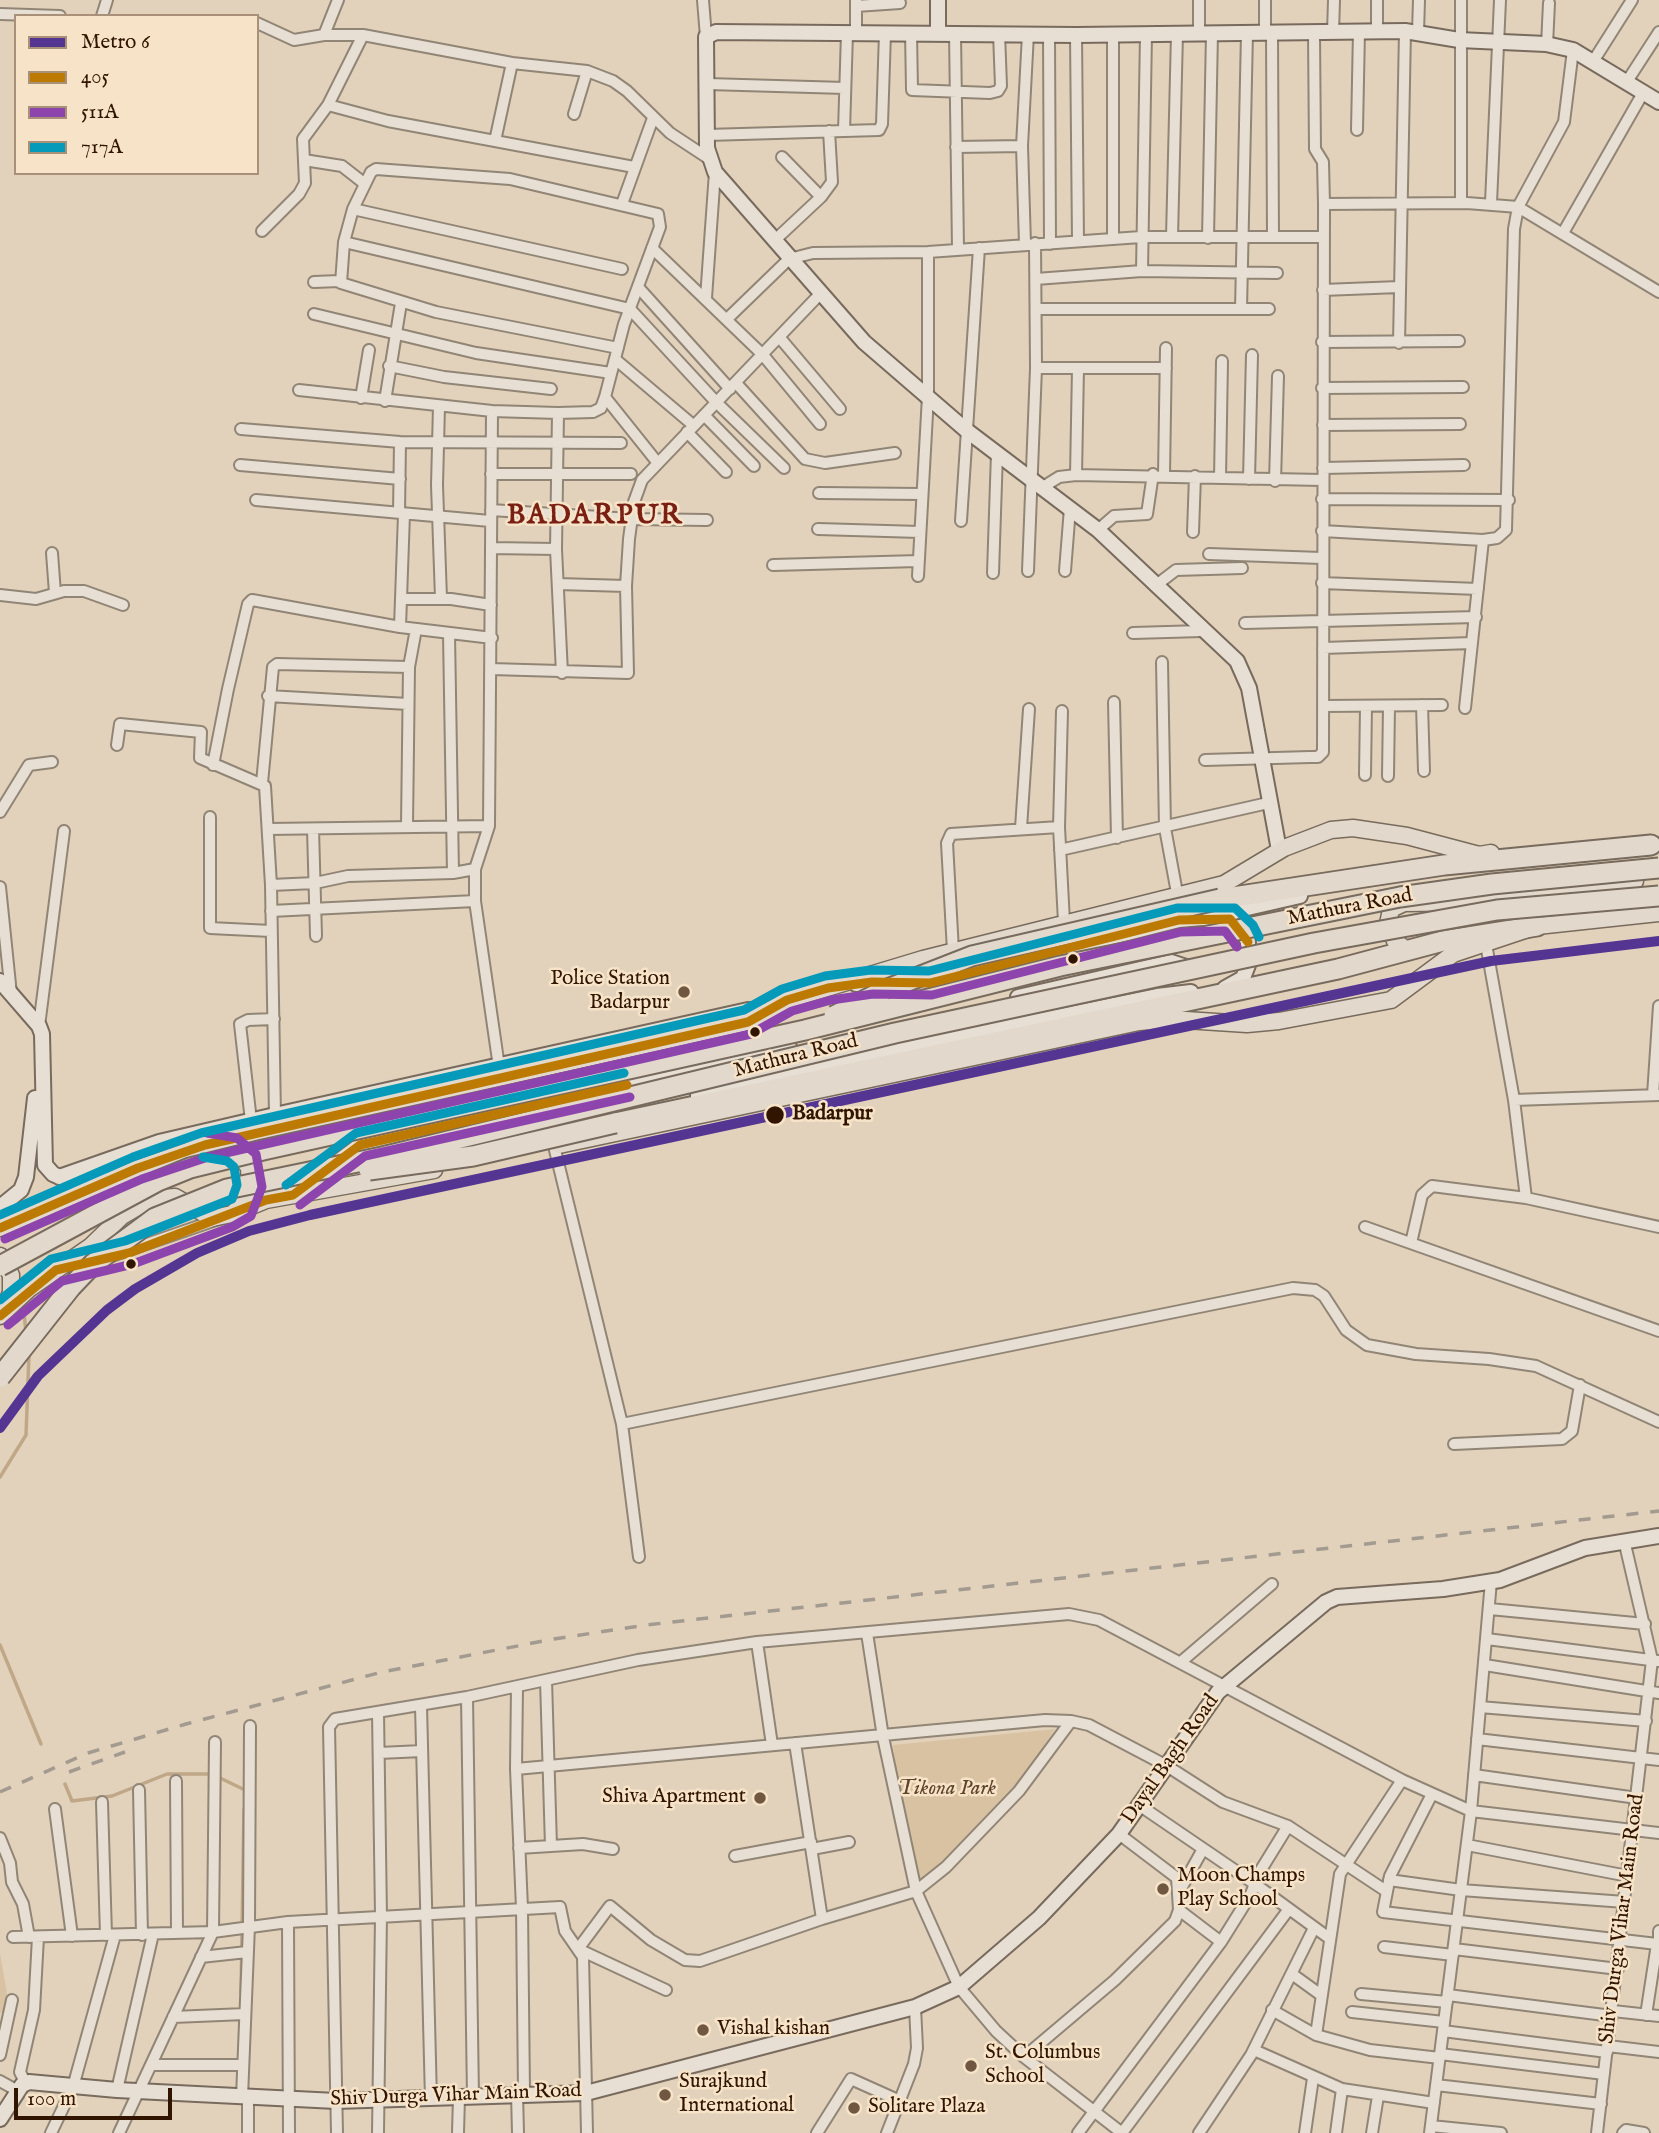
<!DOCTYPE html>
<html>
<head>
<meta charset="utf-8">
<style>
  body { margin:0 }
  #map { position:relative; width:1659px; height:2133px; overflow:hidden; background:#e2d2bb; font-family:"IM FELL English",serif }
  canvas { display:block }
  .legend { position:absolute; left:14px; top:14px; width:245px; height:161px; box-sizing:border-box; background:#f7e4c8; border:2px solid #a89178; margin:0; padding:9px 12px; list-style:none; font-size:21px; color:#311500 }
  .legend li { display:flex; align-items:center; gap:14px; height:35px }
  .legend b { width:35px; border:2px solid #a89178 }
  .scale { position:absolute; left:14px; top:2088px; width:158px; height:32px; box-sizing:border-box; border:4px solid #311500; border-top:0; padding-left:9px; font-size:21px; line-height:24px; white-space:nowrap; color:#311500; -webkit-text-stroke:5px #f7e4c8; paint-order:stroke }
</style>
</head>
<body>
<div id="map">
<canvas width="1659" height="2133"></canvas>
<ul class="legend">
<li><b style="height:9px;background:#553592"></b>Metro 6</li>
<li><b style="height:9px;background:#bc7a00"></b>405</li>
<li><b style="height:9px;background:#8e44ad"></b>511A</li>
<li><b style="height:9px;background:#059ab9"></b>717A</li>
</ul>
<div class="scale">100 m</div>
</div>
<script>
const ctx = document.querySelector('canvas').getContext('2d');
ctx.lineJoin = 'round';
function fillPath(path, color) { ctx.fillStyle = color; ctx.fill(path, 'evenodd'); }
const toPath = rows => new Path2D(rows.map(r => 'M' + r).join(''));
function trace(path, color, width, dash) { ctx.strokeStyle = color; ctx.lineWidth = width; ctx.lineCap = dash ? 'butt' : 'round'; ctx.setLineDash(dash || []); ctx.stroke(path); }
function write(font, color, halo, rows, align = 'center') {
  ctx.font = font + ' "IM FELL English",serif'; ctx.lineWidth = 5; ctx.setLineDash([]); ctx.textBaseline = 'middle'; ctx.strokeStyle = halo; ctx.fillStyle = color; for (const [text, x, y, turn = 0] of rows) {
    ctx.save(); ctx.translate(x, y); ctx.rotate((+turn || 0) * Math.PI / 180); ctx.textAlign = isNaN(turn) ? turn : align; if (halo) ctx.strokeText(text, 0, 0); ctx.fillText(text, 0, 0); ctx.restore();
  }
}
fillPath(toPath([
  [1055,1729,1018,1789,918,1888,900,1812,893,1745],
  [0,1953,10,2012,0,2013]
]), '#d9c2a2');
trace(toPath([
  [24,1313,26,1332],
  [0,1477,26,1435,29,1354],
  [0,1645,41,1744],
  [218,1777,245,1790],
  [65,1784,72,1801,112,1796,167,1774,211,1774],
  [241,1993,244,1809]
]), '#bfa787', 3.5);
const street = toPath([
  [703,0,706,37],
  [1199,0,1199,34],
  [1265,0,1265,34],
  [1377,0,1377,30],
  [856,6,900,3],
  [0,14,60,16],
  [102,16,107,0],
  [257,23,294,40,324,35,363,35,512,63,587,71,613,81,627,91,670,133,708,158],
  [911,32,912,90,990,93,998,91,1001,86,999,33],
  [1418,32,1419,0],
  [856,33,856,1],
  [955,33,958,249],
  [1333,33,1334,0],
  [324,35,338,0],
  [1049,35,1050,244],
  [1076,35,1078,241],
  [1113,35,1113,239],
  [1547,45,1549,3],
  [1594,60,1632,0],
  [1626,83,1659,32],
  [708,84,845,88],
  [328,105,388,121,634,167],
  [574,114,587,71],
  [1357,130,1359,31],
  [844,131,847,33],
  [707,135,879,130,882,124,885,33],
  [495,141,512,63],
  [956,147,1022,146],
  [782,157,821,197],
  [304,160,342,166,365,184],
  [1461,203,1461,0],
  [1491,203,1500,0],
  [622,204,653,118],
  [1324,204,1467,203,1518,207,1659,292],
  [353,209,622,269],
  [262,231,299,194,305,183,303,139,328,105,363,35],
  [1563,233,1643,93],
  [1172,237,1177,34],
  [1273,237,1323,237],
  [1208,238,1212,33],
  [775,240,821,197,832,182,829,131],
  [344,242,630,309,716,402,784,468],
  [1025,244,1022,146,1028,34],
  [652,248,763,355,820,424],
  [1142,271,1146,34],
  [1036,279,1142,271,1277,273],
  [314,282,339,281],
  [638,287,730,389],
  [1323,290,1399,287],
  [706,298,715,172],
  [1037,309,1269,309],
  [1241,309,1247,33],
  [314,314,476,353,611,373],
  [727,319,789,259,813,253,928,252,1141,237,1273,237,1272,34],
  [780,338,840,409],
  [1322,342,1459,341],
  [1399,343,1405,31],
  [615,359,693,425],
  [389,366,444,377,551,389],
  [1036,368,1166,368],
  [736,383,805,459,825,463,895,453],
  [1322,388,1463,387],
  [299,390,492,411,558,413,593,412,601,408,605,397,624,324,660,227,658,214,510,179,376,169,371,172,353,209,344,242,341,283,436,312,618,348],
  [605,397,657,462],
  [361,398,369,350],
  [385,401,401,303],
  [439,406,437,485,441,598],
  [492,411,489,826,475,869,475,901,499,1067],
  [558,413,556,549,562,673],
  [704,415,754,466],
  [1323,425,1460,424],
  [241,429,400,442,621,443],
  [687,432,726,472],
  [240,465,400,479],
  [1323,468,1464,465],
  [491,474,631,474],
  [1076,475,1078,368],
  [1164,475,1166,348],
  [1220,478,1222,361],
  [1249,479,1252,355],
  [1275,481,1278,376],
  [1043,487,1059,477,1076,475,1322,480],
  [819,493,922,494],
  [1322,499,1509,500],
  [256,500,490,521],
  [491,510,631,519,707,520],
  [399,513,400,442],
  [961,521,979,248],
  [818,529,920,532],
  [1098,530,1114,516,1147,514,1153,474],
  [1322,531,1483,540,1497,538,1506,530,1514,229,1518,207,1564,122,1573,50],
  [1193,532,1195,476],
  [491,548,556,549],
  [52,553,55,593],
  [1209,554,1321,558],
  [773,565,918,561],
  [1028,571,1036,368,1035,243],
  [1065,571,1070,508],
  [993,573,997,453],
  [918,576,928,396,928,252],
  [1322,583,1478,589],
  [558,584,626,586],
  [1155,586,1176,570,1242,568],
  [0,595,36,599,64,591,84,591,123,605],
  [402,599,451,599,491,605],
  [1245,623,1476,617],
  [400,627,404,514],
  [1133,633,1202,631],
  [449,634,453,873],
  [1323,648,1472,643],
  [1162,662,1165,828,1177,893],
  [491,669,628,673,626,586,629,539,634,502,642,480,820,294],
  [268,696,408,704],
  [1114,702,1117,838],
  [1422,705,1424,771],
  [1324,706,1442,705],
  [1465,708,1483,540],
  [1062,711,1059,827,1064,922],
  [117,745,120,724,201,732,200,758,265,786,271,885,275,1115],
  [1205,760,1310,757,1318,757,1323,752,1324,204,1323,162,1315,149,1314,34],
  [213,765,228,689,248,604,252,600,400,627,492,638],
  [1365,775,1366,706],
  [1388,776,1389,706],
  [262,783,273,667,277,664,409,667],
  [0,812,29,765,52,762],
  [210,817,210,928,271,931],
  [407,825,409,667,416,629],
  [1021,828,1029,709],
  [268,829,489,826],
  [313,829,316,936],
  [1060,850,1268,803],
  [271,885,315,883,348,876,453,873,475,869],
  [0,887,11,994],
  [271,911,475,901],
  [1486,944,1514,1100,1526,1198],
  [953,951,947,843,951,834,1059,827],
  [39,1026,64,831],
  [1653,1095,1659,1006],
  [1514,1100,1659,1095],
  [251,1121,240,1024,248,1020,274,1019],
  [554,1146,622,1424,639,1557],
  [1365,1227,1659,1331],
  [1411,1243,1422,1195,1432,1186,1526,1198,1659,1227],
  [109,1257,219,1219],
  [622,1424,1293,1288,1315,1290,1324,1296,1346,1330,1367,1345,1416,1354,1489,1359,1536,1366,1659,1422],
  [1454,1444,1562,1439,1572,1431,1580,1385],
  [1490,1609,1645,1624],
  [867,1633,883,1737,916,1891,959,1987,996,2031,1024,2057,1122,2133],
  [1487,1639,1658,1661],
  [757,1642,772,1745],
  [1182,1661,1272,1584],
  [1485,1665,1659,1693],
  [546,1680,551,1846],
  [517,1687,516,1769,522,1908,524,2093],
  [467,1697,473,2096],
  [421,1706,431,2099],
  [1480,1707,1646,1721],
  [378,1712,381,1916,378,2133],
  [1477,1739,1659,1760],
  [795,1743,822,1919],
  [379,1753,422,1751],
  [516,1769,1045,1720,1071,1721,1089,1725,1167,1766,1223,1802,1288,1826,1386,1891],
  [1474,1775,1637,1798],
  [176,1781,177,1933],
  [139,1790,142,1935],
  [1432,1794,1390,1876,1383,1912,1657,1944,1646,2015],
  [102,1802,106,1935],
  [1139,1805,1255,1884,1329,1938],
  [55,1809,72,1936],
  [0,1838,10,1863,12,1882,23,1904,29,1937],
  [1467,1845,1628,1876],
  [519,1848,583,1844,613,1849],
  [812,1849,849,1842],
  [735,1856,811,1842],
  [1389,1880,1461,1890,1625,1902],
  [1179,1892,1203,1849],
  [1179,1910,1221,1942],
  [288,1922,289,2133],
  [1659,1931,1659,1944],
  [13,1937,213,1932,288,1922,560,1907,565,1931,583,1957,587,2133],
  [1384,1947,1453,1955],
  [578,1949,610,1906,651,1940,685,1960,700,1961,822,1919,916,1891,946,1867,1019,1791,1071,1721],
  [578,1949,666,1990],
  [1454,1949,1618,1969],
  [201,1957,247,1952],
  [1292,1974,1321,1995],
  [1361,1994,1447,2002],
  [1448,1995,1612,2016],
  [1272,2010,1316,2035,1370,2050,1440,2058],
  [1613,2011,1659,2016],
  [1352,2012,1444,2022],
  [173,2017,245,2014],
  [1443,2031,1607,2052],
  [1316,2035,1340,1874,1402,1780],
  [1608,2046,1659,2052],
  [1254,2050,1342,2089,1434,2103],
  [1440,2054,1604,2074],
  [0,2055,12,2000],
  [1024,2057,1115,1980,1175,1921,1179,1910,1177,1878,1119,1834],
  [151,2065,243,2065],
  [0,2081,18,2091],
  [25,2082,20,2072,34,2010,38,1937],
  [1436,2085,1601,2104],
  [117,2090,153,1934],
  [517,2093,518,2133],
  [242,2097,249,1926,250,1726],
  [248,2097,248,2133],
  [1431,2126,1501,2133],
  [51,2133,73,2087,115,1935],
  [119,2133,213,1932,215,1742],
  [337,2133,329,1727,335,1719,467,1697,638,1660,757,1642,1069,1614,1099,1620,1402,1780,1471,1811,1659,1833],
  [458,2133,459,2097],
  [817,2133,851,2079,900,2101],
  [887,2133,914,2064,917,2048,915,2007],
  [1078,2133,1221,1942,1251,1894,1259,1873,1288,1826],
  [1122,2133,1289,1909],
  [1199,2133,1251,2055,1314,1928],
  [1305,2133,1313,2078],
  [1336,2133,1342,2089],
  [1372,2133,1378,2096],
  [1430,2133,1471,1811,1491,1581],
  [1597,2133,1652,1660,1624,1540],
  [1623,2133,1626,2130,1644,2133]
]);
const secondary = toPath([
  [938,33,938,0],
  [1279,850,1249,688,1237,661,1098,530,966,430,864,342,715,172,707,148,706,37,716,32,1076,35,1405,31,1459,40,1546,44,1573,50,1659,102],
  [1217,915,1300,896],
  [0,981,39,1026,42,1034,45,1165,53,1174,69,1181,105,1180],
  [856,984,930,983,1179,920,1202,918,1230,919,1244,933,1248,942,1248,965,1243,978,1225,988],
  [1018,997,1171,962,1192,969],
  [698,1096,851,1059,1157,996,1191,992],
  [59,1177,159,1142,275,1115,748,1010,767,1011],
  [293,1195,360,1145,790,1049],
  [0,1207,21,1190,26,1177,35,1098],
  [0,2119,22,2085,29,2082,117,2090,336,2101,586,2093,915,2007,959,1987,1039,1918,1119,1834,1218,1692,1326,1602,1337,1597,1443,1589,1500,1580,1585,1548,1659,1536]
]);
const primary = toPath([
  [1406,950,1395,941,1388,924,1391,909,1404,903,1479,902,1572,892,1635,881],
  [559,1145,1139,1022,1170,1019,1247,1024,1279,1021,1391,1000,1453,954,1537,926,1659,913],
  [232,1214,266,1200,434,1170],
  [0,1228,138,1168,205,1145,748,1022,787,1000,923,959,1224,884,1284,848,1331,830,1353,828,1407,836,1479,855,1491,853],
  [0,1256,11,1275,11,1292,5,1309],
  [0,1316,29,1289,91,1246,122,1216,151,1199,175,1197,212,1218,232,1214,246,1201,250,1186,249,1167,233,1149]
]);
const highway = toPath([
  [1220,899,1444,865,1651,845],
  [615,1123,1338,969,1443,941,1537,926]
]);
trace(street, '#918576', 14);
trace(secondary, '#786b5d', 18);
trace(primary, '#786b5d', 19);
trace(highway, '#786b5d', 23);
trace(street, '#e7dfd3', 10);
trace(secondary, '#e7dfd3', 14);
trace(primary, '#e2d9cc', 16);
trace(highway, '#e2d9cc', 19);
trace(toPath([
  [69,1772,125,1752],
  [0,1792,88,1753,186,1724,382,1672,554,1639,646,1625,1659,1511]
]), '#a39a90', 3.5, [12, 12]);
const highwayBridge = toPath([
  [834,1016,885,990,972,956,1220,899],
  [369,1170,473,1156,615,1123],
  [0,1266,158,1181,190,1168,263,1150,805,1030,1060,966,1400,897,1492,884,1659,868],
  [0,1377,71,1287,93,1264,155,1218,227,1189,382,1157,895,1033,1314,943,1497,910,1659,896]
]);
trace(highwayBridge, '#786b5d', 23, []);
trace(highwayBridge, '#e2d9cc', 19);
trace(toPath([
  [0,1228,138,1168,205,1145,748,1022,787,1000,828,988,872,982,930,983,1179,920,1230,919,1248,942],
  [0,1316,56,1270,129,1253,266,1200,293,1195,360,1145,627,1085]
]), '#bc7a00', 9);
trace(toPath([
  [300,1205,365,1156,630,1097],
  [5,1239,142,1179,208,1157,751,1034,792,1011,831,1000,873,994,932,995,1181,932,1225,931,1237,947],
  [8,1325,62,1281,133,1264,232,1227,251,1216,262,1187,256,1154,237,1138,207,1133]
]), '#8e44ad', 9);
trace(toPath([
  [286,1185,356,1133,624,1073],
  [0,1215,133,1157,201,1133,744,1010,782,989,825,976,871,970,929,971,1177,908,1235,908,1253,925,1259,937],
  [0,1300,51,1259,125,1241,232,1199,237,1185,234,1167,227,1161,203,1157]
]), '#059ab9', 9);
trace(toPath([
  [0,1428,38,1376,107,1310,135,1289,197,1253,249,1231,310,1215,1491,961,1659,941]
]), '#553592', 10);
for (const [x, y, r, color] of [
  [1073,959,6,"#311500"],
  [684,992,7,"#6f5741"],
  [755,1032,6,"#311500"],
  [775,1115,10,"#311500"],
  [131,1264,6,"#311500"],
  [760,1798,7,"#6f5741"],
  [1163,1889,7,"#6f5741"],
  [703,2030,7,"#6f5741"],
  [971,2066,7,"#6f5741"],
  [665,2095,7,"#6f5741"],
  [854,2108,7,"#6f5741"]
]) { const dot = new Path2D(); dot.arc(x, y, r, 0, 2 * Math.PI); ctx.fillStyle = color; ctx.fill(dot); trace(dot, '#f7e4c8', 2.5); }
write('21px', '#311500', '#f7e4c8', [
  ["Mathura Road",1350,908,-11],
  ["Mathura Road",796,1057,-14],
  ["Dayal Bagh Road",1171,1760,-55],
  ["Shiv Durga Vihar Main Road",1623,1919,-83],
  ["Shiv Durga Vihar Main Road",456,2096,-2]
]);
write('21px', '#311500', '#f7e4c8', [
  ["Police Station",670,980,"right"],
  ["Badarpur",670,1004,"right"],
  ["Shiva Apartment",746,1798,"right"],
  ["Moon Champs",1177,1877],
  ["Play School",1177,1901],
  ["Vishal kishan",717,2030],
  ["St. Columbus",985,2054],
  ["School",985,2078],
  ["Surajkund",679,2083],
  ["International",679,2107],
  ["Solitare Plaza",868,2108]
], 'left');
write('bold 21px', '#311500', '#f7e4c8', [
  ["Badarpur",792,1115]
], 'left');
write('italic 21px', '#61452b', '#f7e4c8', [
  ["Tikona Park",947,1790]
]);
ctx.letterSpacing = '2px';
write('bold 28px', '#7a1f14', '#f7e4c8', [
  ["BADARPUR",595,517]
]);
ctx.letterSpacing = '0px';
</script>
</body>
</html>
